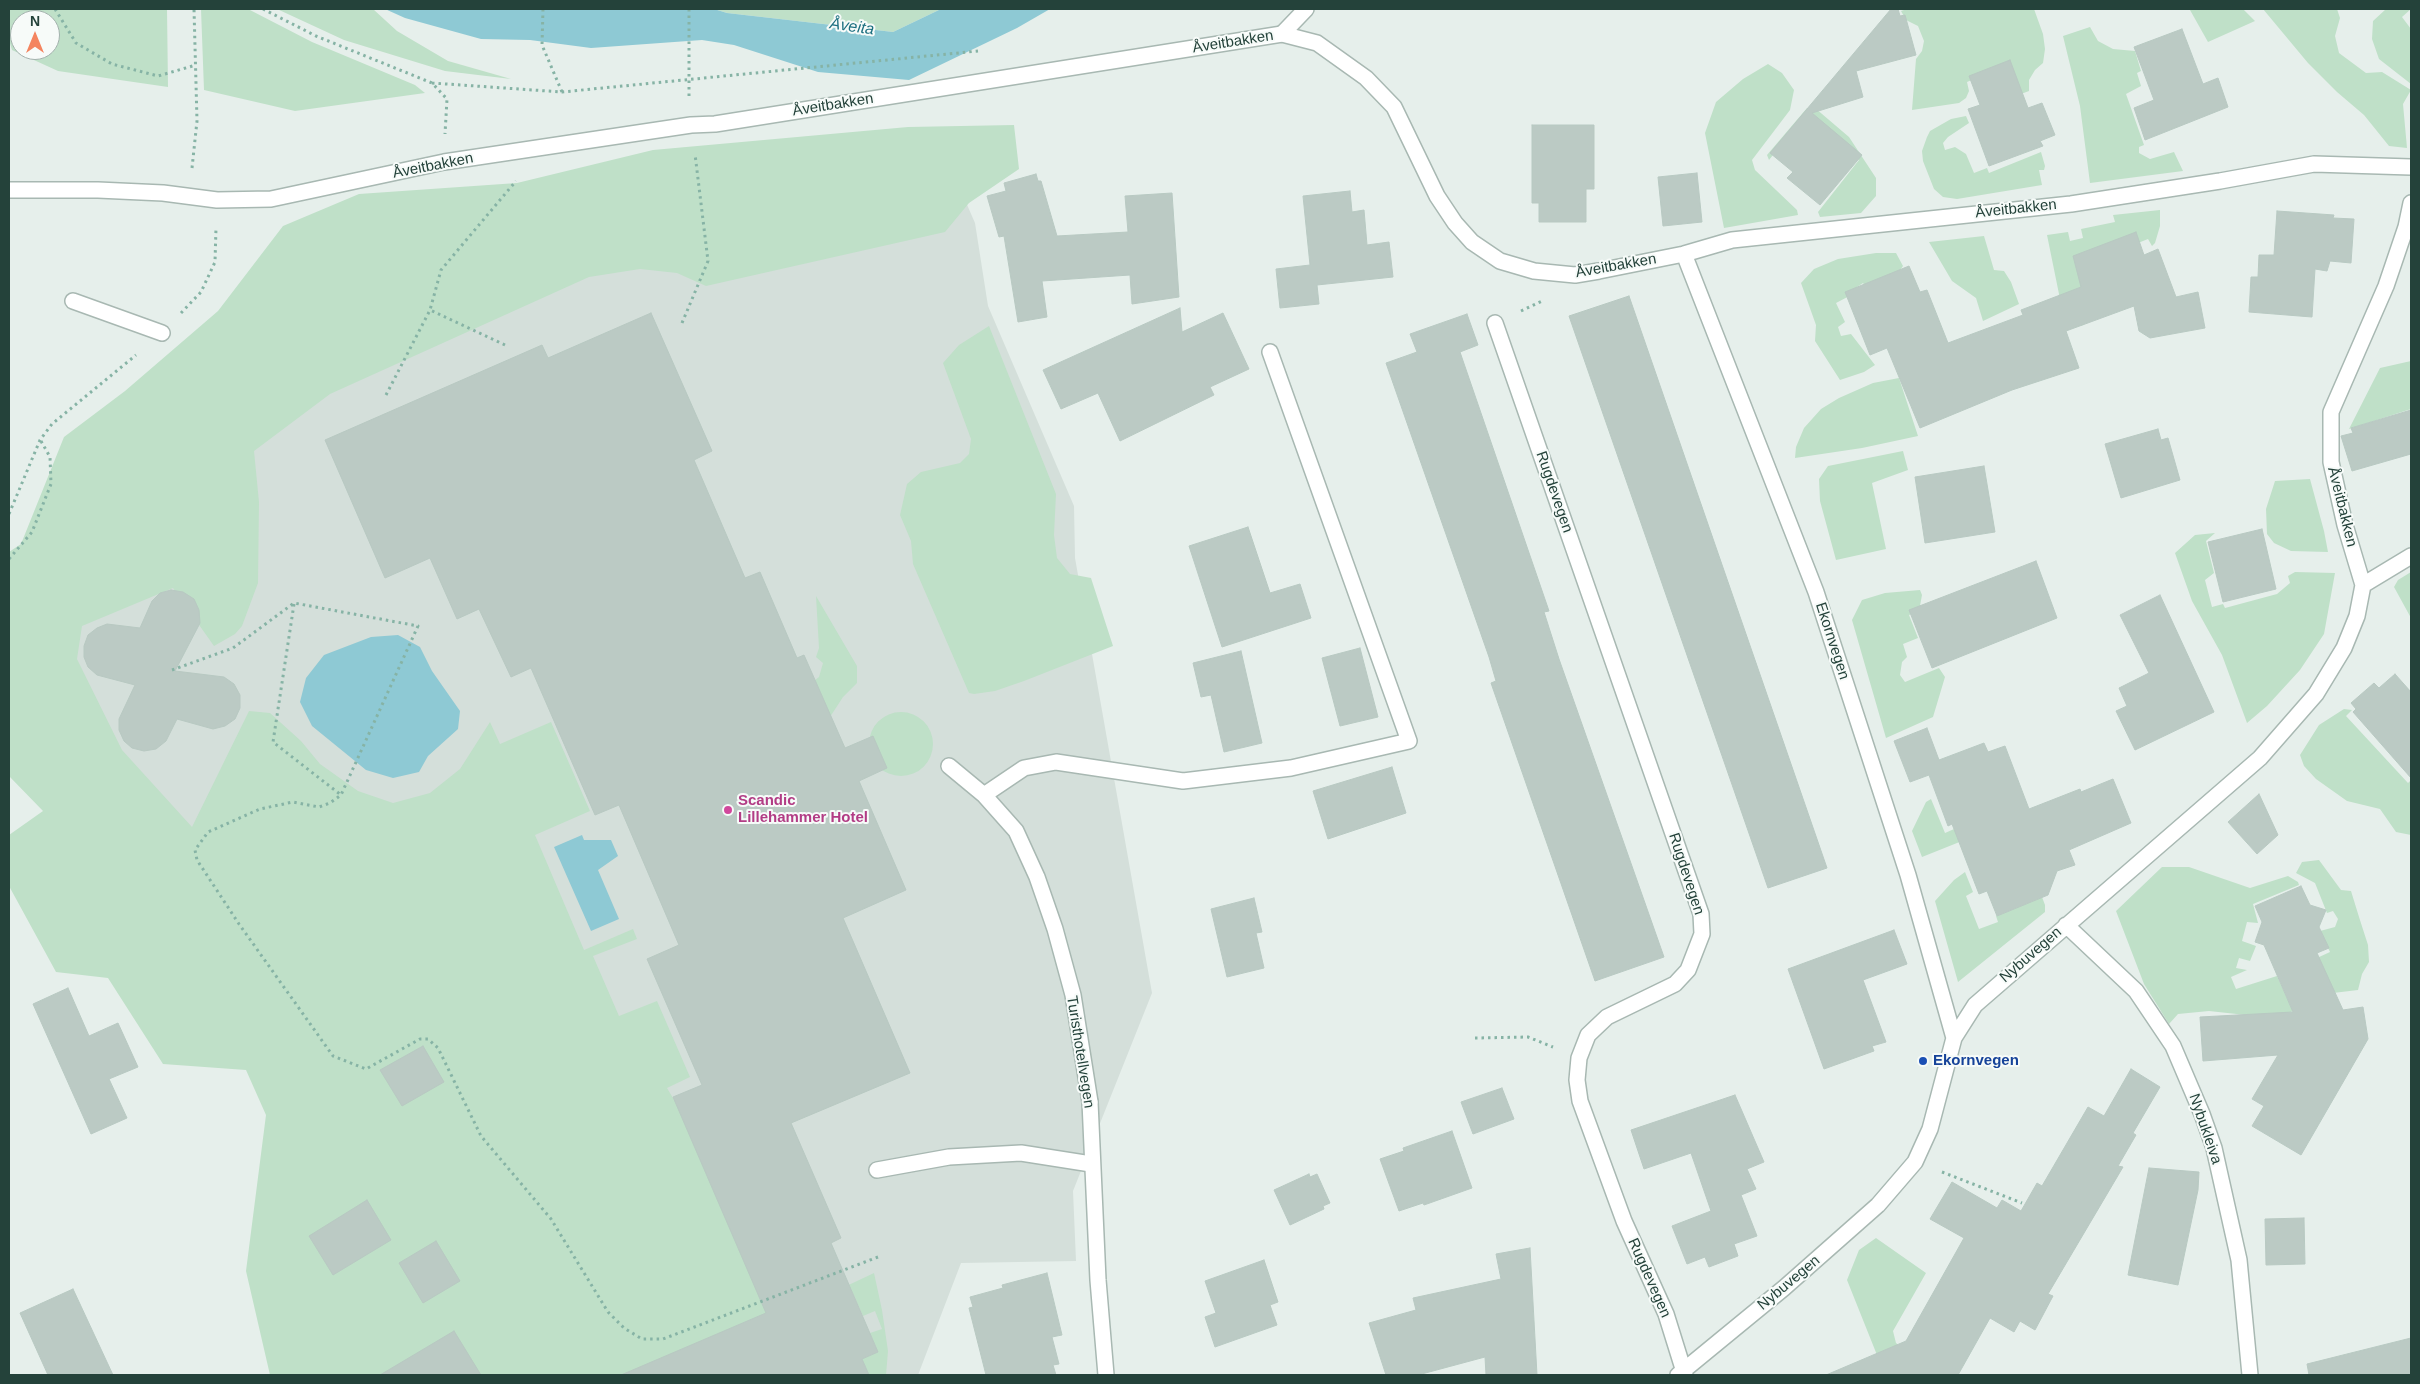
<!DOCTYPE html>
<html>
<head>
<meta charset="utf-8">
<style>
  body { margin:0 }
  #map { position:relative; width:2420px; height:1384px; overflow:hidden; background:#e6efeb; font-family:Arial,sans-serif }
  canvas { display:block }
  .frame { position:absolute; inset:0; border:10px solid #24423a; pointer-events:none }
  .north { position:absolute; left:10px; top:10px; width:50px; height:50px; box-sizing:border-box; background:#f7fbf9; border:1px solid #a3b1ad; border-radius:50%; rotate:0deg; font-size:14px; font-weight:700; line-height:20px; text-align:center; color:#24423a }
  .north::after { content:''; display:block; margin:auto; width:18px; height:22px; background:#f4845f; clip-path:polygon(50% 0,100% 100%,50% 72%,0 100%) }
</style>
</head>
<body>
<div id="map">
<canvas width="2420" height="1384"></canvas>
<div class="frame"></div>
<div class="north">N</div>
</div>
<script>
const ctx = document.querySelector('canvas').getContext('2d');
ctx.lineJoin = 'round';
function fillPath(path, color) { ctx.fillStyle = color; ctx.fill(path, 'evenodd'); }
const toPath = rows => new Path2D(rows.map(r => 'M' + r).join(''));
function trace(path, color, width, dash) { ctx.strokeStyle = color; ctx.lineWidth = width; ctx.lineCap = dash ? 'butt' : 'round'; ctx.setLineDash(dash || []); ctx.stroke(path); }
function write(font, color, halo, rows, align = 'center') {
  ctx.font = font + ' Arial,sans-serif'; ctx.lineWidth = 4; ctx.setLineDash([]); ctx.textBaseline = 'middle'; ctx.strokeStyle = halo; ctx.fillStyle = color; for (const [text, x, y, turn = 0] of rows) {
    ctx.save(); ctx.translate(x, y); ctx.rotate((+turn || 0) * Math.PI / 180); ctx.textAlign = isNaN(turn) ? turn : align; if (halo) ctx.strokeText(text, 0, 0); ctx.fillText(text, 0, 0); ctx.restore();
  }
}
fillPath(toPath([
  [951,168,975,223,988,306,1074,506,1075,558,1152,993,1073,1191,1076,1261,961,1263,918,1375,579,1375,44,653,364,240]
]), '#d4dfda');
fillPath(toPath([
  [9,9,167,9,168,87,58,71,12,50,9,40],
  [20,20,50,20,50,50,20,50],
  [201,9,248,9,312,42,415,85,425,93,295,111,204,90],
  [277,9,373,9,397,31,448,61,511,79,445,71,344,40],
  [714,9,941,9,893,32,727,13],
  [1907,9,2034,9,2043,34,2045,49,2043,63,2035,70,2029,80,2029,91,2005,100,1993,71,1967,82,1969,91,1966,98,1959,103,1912,110,1916,59,1922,51,1924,41,1918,26,1906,20,1901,11],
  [2186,9,2243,9,2255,21,2208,42,2190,10],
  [2263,9,2337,9,2340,18,2335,36,2339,53,2366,73,2382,72,2411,90,2403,104,2407,148,2389,146,2364,115,2337,92,2308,63],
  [2386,9,2411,9,2402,17,2411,29,2411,84,2379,59,2372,39,2373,21],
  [2090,27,2098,41,2113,49,2135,51,2141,71,2137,73,2141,86,2126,94,2144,145,2139,147,2139,153,2150,159,2174,152,2183,171,2090,183,2080,106,2063,36],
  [1768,64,1782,73,1794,90,1790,110,1752,160,1755,170,1797,210,1798,215,1724,228,1705,133,1716,102,1743,79],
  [1807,108,1815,108,1849,137,1876,178,1876,196,1861,213,1820,217,1818,212,1859,160,1804,116,1769,160,1767,155],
  [1966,116,1969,123,1948,137,1943,143,1945,150,1955,147,1966,154,1974,173,1987,168,1989,173,2041,152,2045,166,2044,170,2039,170,2042,185,1957,199,1943,197,1934,189,1923,161,1922,151,1927,137,1930,131,1951,119],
  [1014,125,1019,169,969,203,945,232,706,286,677,273,640,269,589,277,330,394,254,451,259,502,258,583,242,626,235,634,214,646,173,588,82,626,77,659,122,750,192,827,249,711,270,713,301,741,320,764,358,791,393,803,430,793,460,769,490,722,500,744,551,722,590,811,535,835,584,950,633,929,637,939,593,956,619,1016,657,1001,690,1077,667,1088,794,1301,645,1366,649,1375,270,1375,246,1271,266,1115,246,1070,163,1064,108,978,56,972,9,886,9,835,43,811,9,776,9,552,21,544,64,437,125,391,218,311,283,226,359,194,517,183,653,150,908,127],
  [2160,210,2160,226,2155,243,2152,246,2148,239,2138,243,2088,298,2076,303,2084,325,2073,327,2057,306,2059,294,2047,235,2068,232,2070,241,2083,238,2081,229,2115,222,2113,215],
  [1984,236,1994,270,2004,271,2011,282,2019,304,1983,321,1976,298,1952,281,1929,242],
  [1876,253,1896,253,1903,266,1896,276,1866,288,1863,283,1857,287,1857,292,1836,303,1845,322,1838,327,1841,336,1851,334,1875,365,1864,372,1840,380,1815,341,1816,325,1801,283,1814,269,1838,259],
  [989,326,1056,494,1054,535,1057,558,1070,574,1091,578,1113,646,1024,681,995,691,974,694,969,693,913,564,911,541,900,515,907,484,921,472,960,463,969,454,971,439,943,363,959,345],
  [2411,361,2411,409,2349,429,2380,368],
  [1899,378,1918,436,1862,448,1795,458,1796,447,1804,428,1821,409,1839,398,1873,383],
  [1903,451,1908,470,1872,483,1886,549,1836,560,1820,501,1819,479,1828,466],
  [2310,479,2324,531,2328,552,2291,551,2274,543,2267,534,2266,509,2275,481],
  [2215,533,2206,541,2214,573,2205,580,2212,607,2223,604,2225,608,2277,594,2290,583,2288,576,2295,572,2335,573,2324,634,2300,670,2267,706,2247,723,2222,655,2192,601,2175,553,2195,535],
  [2411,572,2411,618,2394,587,2398,580],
  [1920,590,1922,595,1919,611,1909,615,1918,638,1903,644,1907,657,1902,662,1900,675,1905,682,1939,668,1945,677,1933,717,1886,738,1852,620,1862,600,1885,593],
  [816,596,857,666,857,683,843,697,830,717,809,685,819,677,823,663,816,657,819,648],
  [2344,709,2352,710,2346,716,2408,783,2411,780,2411,835,2396,832,2380,809,2347,801,2316,779,2304,766,2300,755,2319,725],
  '869 744a32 32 0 1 1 64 0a32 32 0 1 1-64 0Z',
  [1931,799,1945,833,1961,826,2007,823,1922,857,1912,831,1926,802],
  [2319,860,2341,890,2351,891,2359,917,2368,945,2369,962,2362,974,2358,990,2333,993,2317,958,2330,952,2320,931,2335,927,2338,919,2333,911,2327,913,2315,883,2296,873,2302,862],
  [2162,867,2189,867,2250,888,2288,876,2298,882,2299,885,2253,904,2258,923,2247,922,2242,941,2256,946,2250,961,2239,958,2236,968,2247,970,2231,977,2236,989,2277,976,2293,1011,2284,1015,2255,1016,2209,1011,2178,1014,2169,1024,2144,984,2116,911],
  [1965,872,1973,892,1966,896,1979,929,1998,922,1996,916,2042,897,2045,905,2045,912,1958,982,1935,901,1954,880],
  [1876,1238,1926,1273,1893,1331,1896,1343,1905,1350,1898,1361,1903,1375,1885,1375,1847,1280,1859,1250],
  [874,1273,882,1310,888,1351,886,1375,869,1375,862,1359,878,1352,870,1333,882,1329,875,1311,863,1316,851,1289,838,1290]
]), '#bfe0c8');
fillPath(toPath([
  [385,9,714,9,727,13,893,32,941,9,1050,9,1017,28,909,80,818,72,734,45,702,40,591,48,530,40,481,39,405,18],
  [398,635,420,647,432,671,460,711,458,729,428,756,419,772,393,778,366,770,312,726,300,702,306,678,324,655,371,637],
  [582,835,584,840,611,840,618,856,598,870,619,919,591,931,554,847]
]), '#8ec9d4');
const building = toPath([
  [1891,9,1898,9,1900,16,1905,15,1916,55,1856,71,1863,97,1812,113,1862,155,1820,205,1787,178,1793,172,1770,153,1891,9],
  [2182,29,2203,84,2218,78,2228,107,2145,140,2134,108,2154,100,2134,47,2182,29],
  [2010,60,2028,108,2042,103,2055,135,2040,141,2043,146,1989,166,1968,109,1980,105,1969,76,2010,60],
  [1532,125,1594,125,1594,189,1586,189,1586,222,1539,222,1539,203,1532,203,1532,125],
  [1697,173,1702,222,1663,226,1658,177,1697,173],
  [1036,174,1038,181,1041,181,1057,236,1128,232,1125,196,1172,193,1179,297,1132,304,1130,275,1042,281,1047,317,1018,322,1004,236,999,237,987,196,1006,191,1004,183,1036,174],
  [1350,191,1352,212,1364,210,1367,245,1389,242,1393,277,1317,285,1319,304,1280,308,1276,269,1310,265,1303,196,1350,191],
  [2277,211,2334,215,2333,218,2354,219,2351,263,2330,261,2327,271,2315,269,2312,317,2249,312,2251,277,2258,277,2259,255,2274,255,2277,211],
  [2136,232,2144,255,2158,249,2176,297,2198,292,2205,328,2150,338,2139,331,2134,306,2066,331,2079,368,2012,390,1920,428,1887,348,1870,355,1845,292,1909,266,1920,292,1927,290,1948,343,2023,315,2021,310,2081,287,2073,256,2136,232],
  [1629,296,1827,868,1768,888,1569,316,1629,296],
  [1180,308,1182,332,1223,313,1249,369,1210,387,1214,395,1120,441,1098,393,1061,409,1043,370,1180,308],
  [651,313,712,451,694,460,745,578,760,572,797,658,804,655,845,748,873,736,887,768,859,781,906,890,843,918,910,1073,791,1123,841,1238,831,1243,878,1352,862,1359,869,1375,621,1375,766,1313,673,1097,702,1085,647,959,679,945,619,805,595,815,531,668,511,677,479,609,457,619,430,558,385,578,325,440,542,345,548,358,651,313],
  [1467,314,1478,345,1460,352,1549,611,1544,612,1559,659,1664,957,1595,981,1491,683,1496,681,1489,657,1386,363,1417,352,1410,334,1467,314],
  [2411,410,2411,454,2352,471,2341,436,2353,433,2351,428,2411,410],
  [2158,429,2161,440,2168,438,2180,480,2121,498,2105,444,2158,429],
  [1984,466,1995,532,1925,543,1915,477,1984,466],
  [1248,527,1270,593,1300,584,1311,618,1222,647,1189,546,1248,527],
  [2262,529,2276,589,2223,602,2208,542,2262,529],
  [2036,561,2057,618,1932,668,1909,610,2036,561],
  [171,590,183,592,194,599,199,610,200,623,175,671,224,677,234,684,240,695,240,708,235,719,225,726,213,729,177,719,166,741,156,749,144,751,132,748,124,741,119,730,119,719,135,685,97,675,88,667,84,657,84,646,88,635,97,628,107,624,140,628,152,601,160,593,171,590],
  [2160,595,2214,712,2135,750,2116,711,2127,706,2119,688,2149,673,2120,615,2160,595],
  [1360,648,1378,717,1340,726,1322,658,1360,648],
  [1241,651,1262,743,1224,752,1211,695,1201,697,1193,663,1241,651],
  [2395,674,2411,692,2411,778,2353,712,2356,709,2351,703,2374,683,2379,688,2395,674],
  [1927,728,1939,760,1984,743,1988,752,2005,746,2029,809,2080,789,2081,792,2113,779,2131,823,2069,850,2075,865,2057,871,2048,895,1997,916,1987,891,1979,894,1952,824,1948,826,1929,775,1910,782,1894,741,1927,728],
  [1392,767,1406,813,1328,839,1313,791,1392,767],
  [2259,794,2278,835,2257,854,2228,822,2259,794],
  [2301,886,2310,905,2326,910,2319,927,2329,948,2317,953,2343,1010,2363,1007,2368,1039,2301,1155,2252,1126,2264,1106,2252,1099,2278,1055,2203,1061,2200,1017,2293,1012,2264,945,2255,942,2262,922,2255,906,2301,886],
  [1254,898,1262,932,1256,933,1264,968,1227,977,1211,909,1254,898],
  [1894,930,1907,964,1863,980,1886,1042,1872,1046,1874,1051,1824,1069,1788,969,1894,930],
  [68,988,89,1036,118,1023,138,1067,109,1079,127,1118,91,1134,33,1004,68,988],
  [423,1046,444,1082,402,1106,380,1070,423,1046],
  [2131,1069,2160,1087,2133,1133,2136,1135,2118,1166,2123,1167,2048,1294,2053,1296,2035,1330,2020,1321,2014,1332,1990,1318,1958,1375,1826,1375,1906,1341,1964,1238,1930,1219,1952,1182,1997,1208,2002,1200,2021,1211,2037,1183,2042,1186,2088,1107,2104,1116,2131,1069],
  [1502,1088,1514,1119,1473,1134,1461,1102,1502,1088],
  [1735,1095,1764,1162,1747,1169,1756,1189,1741,1195,1757,1236,1734,1244,1738,1256,1709,1267,1705,1257,1687,1264,1672,1226,1711,1211,1691,1153,1644,1169,1631,1130,1735,1095],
  [1452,1131,1472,1188,1424,1205,1423,1203,1399,1211,1380,1159,1404,1151,1403,1148,1452,1131],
  [2149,1168,2199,1172,2198,1190,2178,1285,2128,1275,2149,1168],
  [1309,1174,1310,1177,1317,1174,1330,1203,1323,1206,1324,1209,1290,1225,1274,1190,1309,1174],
  [367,1200,391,1240,333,1275,309,1236,367,1200],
  [2304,1218,2305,1264,2266,1265,2265,1219,2304,1218],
  [436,1241,460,1281,423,1303,399,1263,436,1241],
  [1530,1248,1537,1375,1486,1375,1485,1357,1418,1375,1386,1375,1369,1323,1416,1310,1413,1298,1501,1279,1496,1254,1530,1248],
  [1264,1260,1278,1302,1270,1305,1277,1325,1215,1347,1205,1317,1216,1313,1205,1281,1264,1260],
  [1047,1273,1062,1335,1052,1337,1059,1364,1053,1365,1056,1375,986,1375,969,1308,973,1307,970,1297,1003,1288,1002,1285,1047,1273],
  [73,1289,113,1375,48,1375,20,1313,73,1289],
  [454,1331,481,1375,380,1375,454,1331],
  [2411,1338,2411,1375,2309,1375,2307,1364,2411,1338]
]);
fillPath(building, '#bbcac4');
trace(building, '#b8c9c2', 1);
const service = toPath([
  [1282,34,1306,9],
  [73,301,162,333],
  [949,766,984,795,1016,831,1037,877,1055,929,1073,995,1090,1102],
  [984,795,1024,768,1056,762,1183,781,1291,768,1409,741,1270,352],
  [877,1170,949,1157,1021,1153,1091,1164]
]);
const minor = toPath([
  [9,190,98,190,163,193,217,200,271,199,444,162,691,125,715,124,1282,34,1317,43,1366,78,1394,107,1437,196,1455,223,1472,242,1500,261,1534,271,1575,275,1599,271,1684,254,1732,240,2071,204,2220,181,2314,164,2411,167],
  [1684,254,1816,592,1908,875,1954,1038],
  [1495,323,1701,914,1702,934,1688,970,1675,984,1607,1017,1588,1035,1579,1058,1577,1080,1580,1101,1624,1221,1666,1314,1685,1375],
  [2363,585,2345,525,2331,462,2331,412,2386,286,2406,227,2411,203],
  [2066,925,2136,991,2173,1046,2202,1114,2214,1148,2239,1260,2250,1375],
  [1090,1102,1098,1280,1106,1375],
  [1678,1375,1784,1288,1878,1205,1915,1162,1930,1129,1954,1038,1975,1005,2260,758,2316,694,2344,648,2357,616,2363,585,2411,556]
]);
trace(service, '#a8b8b2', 18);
trace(minor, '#a8b8b2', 18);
trace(toPath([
  [55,9,76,43,112,64,158,76,196,65],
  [263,9,316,36,432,83,447,99,445,134],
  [543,9,542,45,562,92],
  [689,9,689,98],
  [432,83,562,92,978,51],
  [192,168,197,121,194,9],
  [1521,311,1542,301],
  [181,313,201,292,215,262,216,228],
  [682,323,708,261,695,154],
  [505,345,430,310,441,270,516,181],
  [386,395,430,310],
  [9,514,40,440,52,424,136,355],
  [9,559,32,532,51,484,50,457,41,441],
  [294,604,273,742,341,795],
  [172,670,233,648,294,603,418,626,341,795,330,803,319,807,293,802,260,809,208,832,195,850,197,860,239,924,333,1056,366,1069,420,1039,428,1039,438,1048,481,1136,551,1219,608,1312,624,1328,642,1339,663,1339,878,1257],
  [1475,1038,1528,1037,1553,1047],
  [1942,1172,2022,1203]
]), '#86b3a5', 3, [2.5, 4]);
trace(service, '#fff', 15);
trace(minor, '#fff', 15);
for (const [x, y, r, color] of [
  [728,810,5,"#d1479c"],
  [1923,1061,5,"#1a4fb4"]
]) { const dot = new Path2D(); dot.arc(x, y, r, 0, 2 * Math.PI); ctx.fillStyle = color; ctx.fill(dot); trace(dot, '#f7fbf9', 2); }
write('15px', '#24423a', '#f7fbf9', [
  ["Åveitbakken",1233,42,-9],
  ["Åveitbakken",833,105,-9],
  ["Åveitbakken",433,166,-11],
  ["Åveitbakken",2016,209,-6],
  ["Åveitbakken",1616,266,-10],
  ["Rugdevegen",1554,492,71],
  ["Åveitbakken",2342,507,76],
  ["Ekornvegen",1832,641,72],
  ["Rugdevegen",1686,874,72],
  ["Nybuvegen",2031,955,-41],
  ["Turisthotellvegen",1080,1052,81],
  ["Nybukleiva",2205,1129,71],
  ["Rugdevegen",1649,1278,66],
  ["Nybuvegen",1789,1283,-40]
]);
write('bold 15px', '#b23c85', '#f7fbf9', [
  ["Scandic",738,801],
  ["Lillehammer Hotel",738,818]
], 'left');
write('bold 15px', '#164399', '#f7fbf9', [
  ["Ekornvegen",1933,1061]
], 'left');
write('italic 16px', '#1c6f80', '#f7fbf9', [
  ["Åveita",852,27,8]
]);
</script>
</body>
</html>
